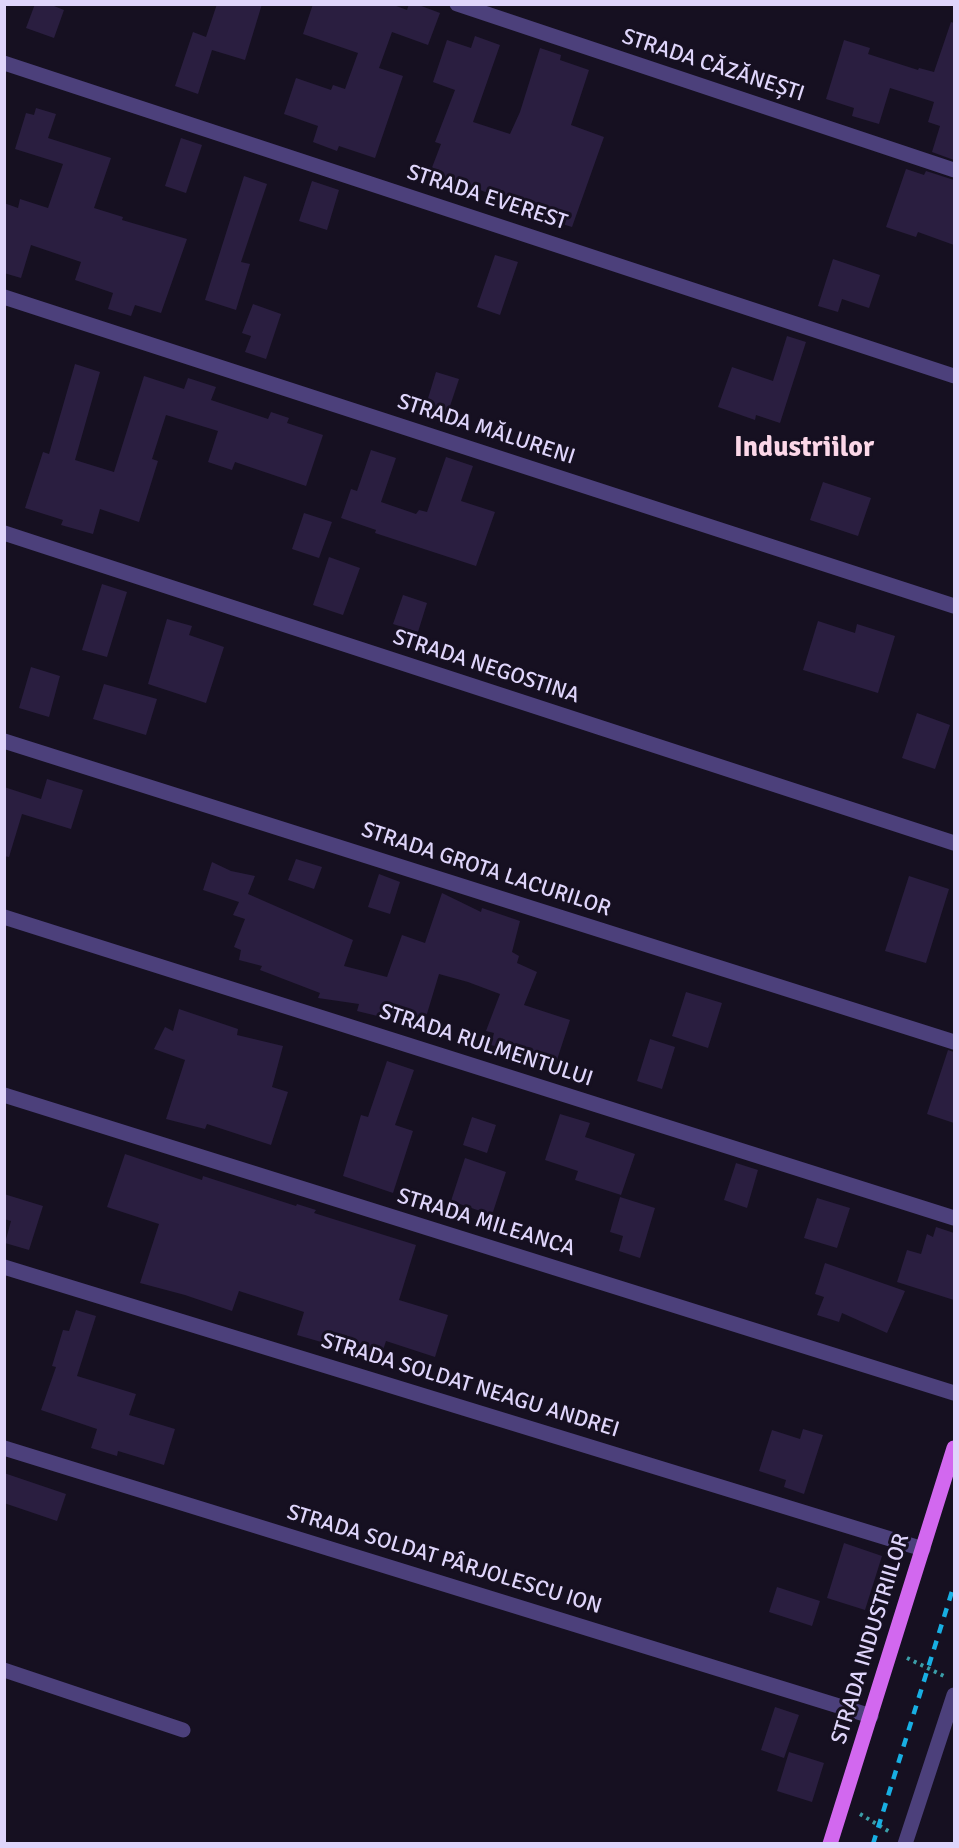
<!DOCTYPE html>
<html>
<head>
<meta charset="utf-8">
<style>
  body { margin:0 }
  #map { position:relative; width:959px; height:1848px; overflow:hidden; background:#161021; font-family:Signika,sans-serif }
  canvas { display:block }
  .frame { position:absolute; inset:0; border:6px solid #dfd5fb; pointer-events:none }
</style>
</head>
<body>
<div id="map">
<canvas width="959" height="1848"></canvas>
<div class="frame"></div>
</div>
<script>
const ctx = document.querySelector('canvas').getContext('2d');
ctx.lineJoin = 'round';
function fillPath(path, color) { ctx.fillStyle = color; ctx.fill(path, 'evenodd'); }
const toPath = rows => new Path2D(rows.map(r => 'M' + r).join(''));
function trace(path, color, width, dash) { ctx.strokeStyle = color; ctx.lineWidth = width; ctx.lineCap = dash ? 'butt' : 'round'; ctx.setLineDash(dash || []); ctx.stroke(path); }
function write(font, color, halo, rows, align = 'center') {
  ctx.font = font + ' Signika,sans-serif'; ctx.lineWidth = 6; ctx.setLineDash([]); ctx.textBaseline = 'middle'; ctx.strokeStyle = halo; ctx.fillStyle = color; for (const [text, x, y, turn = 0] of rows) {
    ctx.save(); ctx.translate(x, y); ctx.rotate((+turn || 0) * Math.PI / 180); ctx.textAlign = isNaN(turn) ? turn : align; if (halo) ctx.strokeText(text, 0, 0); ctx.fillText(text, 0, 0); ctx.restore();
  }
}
fillPath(toPath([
  [35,4,49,4,64,10,54,38,26,28],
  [217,4,262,4,245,60,212,50,198,94,175,86,193,32,206,37],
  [313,4,391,4,407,10,409,4,416,4,440,13,428,45,392,32,379,68,403,76,375,158,339,146,337,151,313,142,318,126,284,114,296,78,331,90,333,85,345,89,358,53,303,34],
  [951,22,954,23,954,160,932,152,940,126,928,122,934,102,890,88,879,124,852,116,854,108,826,99,844,40,870,48,868,54,918,70,919,68,934,72],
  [475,36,500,45,473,122,510,134,520,112,540,48,561,55,560,60,589,70,571,125,604,137,572,227,494,203,496,196,448,178,446,185,428,178,441,144,435,142,455,90,433,82,447,40,471,48],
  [36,108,56,114,48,138,111,158,94,208,123,217,122,220,187,239,161,313,135,305,131,316,108,309,113,293,75,280,81,262,31,245,21,278,4,273,4,203,18,208,20,199,48,208,63,164,15,149,26,113,34,115],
  [181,138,202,145,186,193,165,186],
  [906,169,924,175,926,171,954,180,954,245,918,232,916,237,886,227],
  [244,176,267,184,241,262,250,264,236,310,205,300],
  [312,181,339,190,327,230,299,221],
  [495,255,518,262,500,315,477,307],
  [833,259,880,275,869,308,842,299,838,312,818,306],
  [253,304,281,314,266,359,245,352,251,336,242,333],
  [787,336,806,342,780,423,756,415,755,420,718,407,732,367,773,381],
  [75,364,100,372,75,460,114,472,144,376,184,389,188,378,216,387,211,400,268,419,271,412,289,418,287,423,323,435,306,486,235,462,232,470,208,462,218,431,166,415,152,459,158,461,139,522,100,509,93,534,61,525,63,520,25,508,43,452,49,454],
  [436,372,459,379,448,412,426,405],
  [371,450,396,458,381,502,416,514,419,510,427,512,446,457,473,466,461,501,495,512,476,566,375,533,376,530,341,518,351,489,357,491],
  [823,482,871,498,858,536,810,520],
  [304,513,332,522,319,558,292,549],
  [329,557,360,568,343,615,313,605],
  [102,584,127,592,107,657,82,650],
  [403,595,427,603,418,632,393,624],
  [167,619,192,626,189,635,224,647,206,703,148,684],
  [818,621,855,633,857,624,895,636,878,693,803,670],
  [31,667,60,676,49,717,19,708],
  [104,684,157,699,146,735,93,719],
  [917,713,950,725,935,769,902,758],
  [47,779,83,790,71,829,22,814,9,857,4,856,4,787,41,799],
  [296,859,322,867,314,889,288,880],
  [212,862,231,871,255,876,248,894,353,940,344,966,387,977,402,935,425,943,442,893,481,912,482,908,520,921,512,952,519,956,517,963,537,972,524,1005,570,1020,554,1069,527,1060,529,1056,491,1045,494,1033,486,1031,500,994,468,982,439,974,423,1027,357,1011,359,1004,318,998,320,993,260,970,262,966,239,960,241,950,234,947,245,919,233,915,239,902,203,890],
  [379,874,400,882,390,914,368,907],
  [909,876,949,889,926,963,885,951],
  [686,992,722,1003,708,1048,672,1036],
  [179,1009,238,1029,237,1035,283,1046,272,1087,288,1092,271,1145,207,1124,205,1129,166,1119,185,1060,154,1049,165,1027,173,1031],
  [650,1039,675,1047,662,1089,637,1081],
  [948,1050,954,1052,954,1123,927,1114],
  [387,1061,414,1070,395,1125,413,1131,393,1193,343,1176,361,1115,368,1117],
  [560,1114,590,1123,585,1137,635,1154,621,1195,575,1180,578,1171,545,1160],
  [472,1117,496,1125,487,1153,463,1145],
  [125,1154,202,1180,203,1176,296,1206,297,1204,316,1210,314,1213,416,1245,399,1300,448,1315,435,1357,386,1341,380,1359,297,1335,304,1312,239,1291,232,1311,185,1295,140,1283,159,1224,107,1207],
  [465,1158,506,1172,492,1215,451,1201],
  [736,1163,758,1170,747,1208,724,1200],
  [4,1194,43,1206,29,1250,5,1243,11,1221,4,1219],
  [620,1197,655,1208,640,1258,619,1251,623,1236,610,1232],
  [817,1198,850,1208,837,1248,804,1238],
  [936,1227,954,1233,954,1300,897,1282,907,1250,921,1254,927,1234,933,1237],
  [825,1263,905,1291,887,1333,842,1313,839,1322,817,1315,824,1297,815,1294],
  [76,1310,96,1316,77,1376,136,1394,129,1415,175,1429,164,1465,118,1451,117,1456,91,1448,97,1429,41,1410,56,1367,52,1366,63,1330,69,1331],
  [803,1429,823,1435,804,1494,784,1487,786,1480,759,1471,772,1430,800,1439],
  [4,1473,66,1494,57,1521,4,1503],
  [844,1543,882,1556,865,1610,827,1598],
  [777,1587,820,1601,812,1626,769,1612],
  [775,1707,799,1715,784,1758,761,1750],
  [789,1752,824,1763,812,1802,777,1791]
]), '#2a1e40');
trace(toPath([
  [907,1658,946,1677],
  [860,1814,890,1832]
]), '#3b9ea8', 4, [3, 4.5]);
trace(toPath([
  [457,4,954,170],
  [4,63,954,376],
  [4,297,954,606],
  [4,533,954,843],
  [4,741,954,1042],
  [4,917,954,1218],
  [4,1095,954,1393],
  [4,1267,923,1549],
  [4,1448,871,1716],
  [4,1670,183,1730],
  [905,1844,954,1695]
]), '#4c407b', 15);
trace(toPath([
  [830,1844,954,1448]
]), '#d268ef', 15);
trace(toPath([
  [873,1844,954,1585]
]), '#18afe3', 4.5, [9, 8]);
write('22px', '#dfd5fb', '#161021', [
  ["STRADA CĂZĂNEȘTI",713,66,18],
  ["STRADA EVEREST",487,198,18],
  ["STRADA MĂLURENI",486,430,18],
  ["STRADA NEGOSTINA",486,667,18],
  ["STRADA GROTA LACURILOR",486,870,18],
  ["STRADA RULMENTULUI",486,1046,18],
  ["STRADA MILEANCA",486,1223,17],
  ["STRADA SOLDAT NEAGU ANDREI",470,1386,17],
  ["STRADA SOLDAT PÂRJOLESCU ION",444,1560,17],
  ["STRADA INDUSTRIILOR",871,1639,-73]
]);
write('bold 28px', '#fbd7e8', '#161021', [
  ["Industriilor",804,449]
]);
</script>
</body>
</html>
